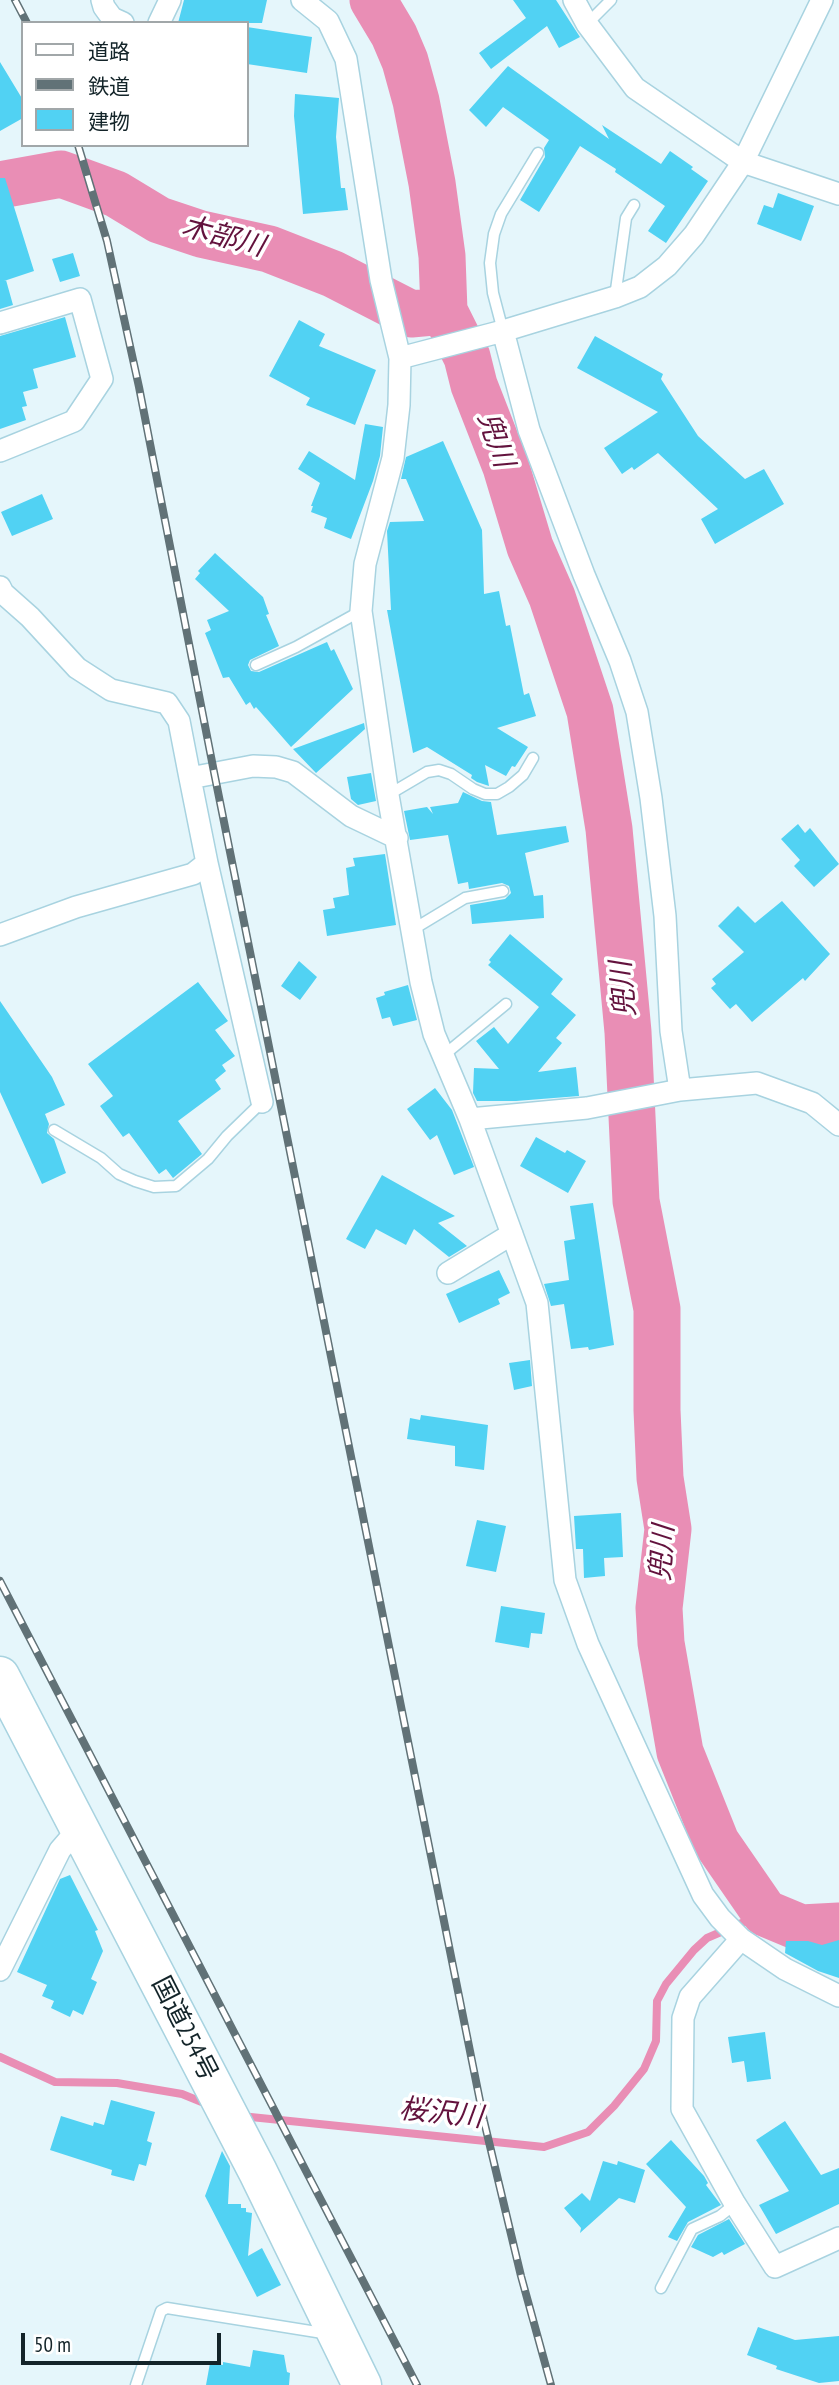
<!DOCTYPE html>
<html>
<head>
<meta charset="utf-8">
<style>
  body { margin:0 }
  #map { position:relative; width:839px; height:2385px; overflow:hidden; background:#e5f6fb; font-family:"PT Sans Narrow","Noto Sans JP",sans-serif }
  canvas { display:block }
  .legend { position:absolute; left:21px; top:21px; width:228px; height:126px; box-sizing:border-box; background:#fff; border:2px solid #a1a7a9; margin:0; padding:9px 12px; list-style:none; font-size:21px; color:#132429 }
  .legend li { display:flex; align-items:center; gap:14px; height:35px }
  .legend b { width:35px; border:2px solid #a1a7a9 }
  .scale { position:absolute; left:21px; top:2333px; width:200px; height:32px; box-sizing:border-box; border:4px solid #132429; border-top:0; padding-left:9px; font-size:21px; line-height:24px; white-space:nowrap; color:#132429; -webkit-text-stroke:5px #fff; paint-order:stroke }
</style>
</head>
<body>
<div id="map">
<canvas width="839" height="2385"></canvas>
<ul class="legend">
<li><b style="height:9px;background:#fff"></b>道路</li>
<li><b style="height:9px;background:#617277"></b>鉄道</li>
<li><b style="height:19px;background:#51d2f3"></b>建物</li>
</ul>
<div class="scale">50 m</div>
</div>
<script>
const ctx = document.querySelector('canvas').getContext('2d');
ctx.lineJoin = 'round';
const toPath = rows => new Path2D(rows.map(r => 'M' + r).join(''));
function trace(path, color, width, dash) { ctx.strokeStyle = color; ctx.lineWidth = width; ctx.lineCap = dash ? 'butt' : 'round'; ctx.setLineDash(dash || []); ctx.stroke(path); }
function fillPath(path, color) { ctx.fillStyle = color; ctx.fill(path, 'evenodd'); }
function write(font, color, halo, rows, align = 'center') {
  ctx.font = font + ' "PT Sans Narrow","Noto Sans JP",sans-serif'; ctx.lineWidth = 7; ctx.setLineDash([]); ctx.textBaseline = 'middle'; ctx.strokeStyle = halo; ctx.fillStyle = color; for (const [text, x, y, turn = 0] of rows) {
    ctx.save(); ctx.translate(x, y); ctx.rotate((+turn || 0) * Math.PI / 180); ctx.textAlign = isNaN(turn) ? turn : align; if (halo) ctx.strokeText(text, 0, 0); ctx.fillText(text, 0, 0); ctx.restore();
  }
}
trace(toPath([
  [0,2057,55,2082,117,2083,182,2094,209,2105],
  [241,2116,544,2147,588,2132,614,2106,644,2069,656,2041,657,2001,666,1984,694,1950,707,1938,765,1913]
]), '#e98eb5', 8);
trace(toPath([
  [373,0,394,35,405,61,416,101,432,183,442,256,444,311,467,357,474,385,506,467,530,547,552,597,590,711,609,829,628,1032,636,1201,657,1309,657,1410,660,1478,668,1529,659,1608,661,1643,680,1752,716,1842,765,1913,801,1928,839,1926],
  [0,185,61,174,116,194,159,220,201,234,269,249,333,274,411,314,444,311]
]), '#e98eb5', 47);
fillPath(toPath([
  [184,0,267,0,262,23,178,23],
  [513,0,556,0,580,37,559,48,547,26,491,69,479,53,526,18],
  [247,27,312,37,307,73,247,64],
  [0,62,23,100,23,118,0,131],
  [508,66,609,139,602,125,661,164,670,151,693,167,691,169,708,181,666,243,648,231,665,206,615,172,616,169,580,146,539,212,520,200,545,157,544,148,549,140,503,107,486,127,469,110],
  [295,94,339,98,336,137,341,188,345,188,348,210,303,214,294,116],
  [0,178,5,178,34,271,4,281,6,280,13,305,0,309],
  [778,193,814,206,801,241,757,224,764,205,773,208],
  [73,253,80,276,60,282,52,259],
  [65,317,76,357,33,369,38,388,23,392,27,406,22,407,26,420,0,429,0,336],
  [299,320,325,334,319,346,376,370,355,425,306,405,310,398,269,376],
  [595,336,663,374,661,379,698,436,745,479,764,469,784,504,715,544,701,519,718,509,658,453,634,470,632,467,622,474,604,448,658,412,577,368],
  [365,424,383,427,380,456,373,481,351,539,324,528,327,518,311,512,313,506,311,506,320,483,298,469,309,451,355,480],
  [443,441,482,530,484,594,499,591,506,626,510,625,524,695,529,693,536,716,497,728,528,747,515,767,512,766,506,776,485,765,489,786,477,782,471,778,472,775,427,747,413,753,387,610,391,610,387,531,390,522,424,521,406,479,401,479,406,457],
  [42,494,53,519,12,536,1,512],
  [215,553,263,597,269,614,266,615,279,646,250,660,248,665,251,671,259,672,327,642,331,651,334,649,353,689,291,747,256,707,254,709,250,702,246,705,229,677,223,678,205,633,211,630,207,620,229,611,195,579,200,573,198,571],
  [364,723,365,729,316,773,293,749],
  [371,773,376,801,358,805,351,799,347,777],
  [463,792,482,801,491,802,497,835,566,826,569,842,525,853,534,896,543,895,544,918,472,924,470,905,505,899,511,893,509,886,502,883,469,889,468,882,458,884,448,835,410,840,404,811,427,807,433,814,430,807,458,803],
  [798,824,805,833,810,828,839,864,814,887,794,866,800,860,781,839],
  [385,854,396,925,327,936,323,910,335,908,333,898,349,895,346,868,355,866,353,858],
  [782,901,830,954,805,981,803,978,752,1022,736,1004,730,1009,711,988,716,984,712,979,744,952,718,926,738,906,755,923],
  [510,934,563,979,551,994,576,1015,556,1038,562,1043,538,1072,576,1067,579,1096,516,1101,477,1101,473,1093,474,1068,499,1069,476,1041,494,1027,508,1044,539,1007,488,965,491,962,489,960],
  [299,961,317,977,300,1000,281,986],
  [198,982,228,1021,215,1030,235,1056,222,1065,226,1071,215,1080,221,1089,178,1121,202,1154,173,1178,166,1169,159,1174,129,1133,123,1137,100,1106,113,1096,88,1064],
  [408,985,417,1020,393,1026,390,1017,382,1019,376,998,385,995,384,992],
  [0,1001,52,1077,65,1105,45,1114,49,1124,47,1133,54,1139,66,1173,42,1184,0,1092],
  [435,1088,452,1110,474,1167,454,1175,437,1135,430,1140,407,1109],
  [536,1137,565,1153,567,1150,586,1161,568,1193,520,1166],
  [382,1175,455,1216,438,1223,467,1246,449,1257,414,1229,406,1245,376,1229,365,1249,346,1239],
  [593,1203,614,1345,589,1350,588,1347,571,1349,564,1304,551,1306,544,1284,569,1280,564,1241,575,1239,570,1206],
  [499,1270,510,1293,498,1299,500,1304,459,1323,446,1294],
  [530,1360,532,1386,514,1390,509,1363],
  [421,1415,488,1425,484,1470,455,1466,455,1446,407,1439,410,1418,420,1420],
  [621,1513,623,1557,604,1558,605,1576,584,1578,583,1549,576,1549,574,1516],
  [477,1520,506,1526,496,1572,466,1566],
  [501,1606,545,1613,542,1634,531,1633,529,1648,495,1642],
  [70,1875,98,1930,95,1931,103,1951,91,1979,97,1982,83,2015,73,2010,70,2017,51,2008,54,2001,42,1996,47,1985,17,1972,60,1879],
  [839,1940,839,1978,818,1971,785,1953,786,1941,808,1941,822,1945],
  [765,2032,771,2079,747,2082,744,2061,732,2063,728,2037],
  [111,2100,155,2112,147,2141,152,2143,146,2166,139,2164,134,2181,111,2175,112,2170,50,2150,61,2116,93,2126,94,2122,104,2125],
  [785,2121,821,2175,839,2168,839,2204,776,2234,759,2205,789,2191,756,2140],
  [671,2140,704,2176,708,2183,706,2185,721,2205,688,2222,677,2241,668,2237,686,2207,646,2164],
  [222,2151,230,2166,228,2204,241,2204,241,2208,246,2208,246,2212,252,2213,248,2256,262,2248,281,2285,257,2297,205,2196],
  [603,2161,617,2165,618,2161,645,2170,635,2203,619,2198,580,2233,581,2228,564,2208,582,2193,590,2201],
  [729,2219,745,2244,724,2255,722,2252,713,2257,691,2247,698,2235],
  [758,2327,795,2340,839,2336,839,2381,819,2383,776,2369,777,2366,747,2355],
  [253,2350,284,2355,287,2372,290,2373,289,2385,206,2385,210,2363,223,2365,223,2362,250,2367]
]), '#51d2f3');
const lane = toPath([
  [587,24,611,0],
  [615,297,626,218,634,205],
  [503,331,493,293,490,263,494,234,501,214,538,153],
  [256,665,296,647,361,611],
  [388,795,427,772,439,770,451,774,473,789,485,794,497,794,509,787,523,775,533,758],
  [412,930,465,898,503,891],
  [444,1055,506,1004],
  [54,1130,101,1158,119,1174,135,1181,154,1187,176,1186,208,1159,227,1136,262,1102],
  [661,2288,692,2229,720,2216,735,2204],
  [136,2385,161,2311,167,2308,329,2334]
]);
const street = toPath([
  [102,0,104,7,112,18,123,23],
  [302,0,328,21,346,59,381,280,400,358,399,405,393,458,365,564,361,611,388,795,421,982,434,1034,470,1119,537,1303,565,1580,588,1644,703,1895,720,1918,741,1939,785,1969,839,1996],
  [574,0,587,24,635,88,743,162,839,194],
  [159,23,170,0],
  [0,323,80,299,102,379,74,421,0,451],
  [503,331,529,430,584,575,620,661,637,712,651,798,665,916,671,1031,680,1090],
  [400,358,503,331,615,297,640,287,667,266,694,235,743,162,822,0],
  [0,587,3,593,30,617,77,668,111,690,167,703,179,721,190,778,253,766,276,767,293,772,351,816,397,838],
  [207,863,262,1102],
  [0,935,76,907,193,874,207,863,190,778],
  [470,1119,587,1108,680,1090,757,1083,812,1103,839,1125],
  [448,1273,512,1234],
  [741,1939,690,1997,683,2018,682,2109,735,2204,775,2267,839,2238],
  [0,1970,60,1850,79,1828]
]);
const highway = toPath([
  [0,1676,258,2172,362,2385]
]);
trace(lane, '#a8d3e0', 13);
trace(street, '#a8d3e0', 24);
trace(highway, '#a8d3e0', 41);
trace(lane, '#fff', 10);
trace(street, '#fff', 21);
trace(highway, '#fff', 38);
const rail = toPath([
  [15,0,27,23],
  [78,145,107,241,139,387,214,772,484,2121,521,2276,551,2385],
  [0,1581,417,2385]
]);
trace(rail, '#617277', 8);
trace(rail, '#fff', 5, [16]);
write('26px', '#132429', '#fff', [
  ["国道254号",184,2029,63]
]);
write('italic 28px', '#63123d', '#fff', [
  ["木部川",223,237,15],
  ["兜川",495,440,71],
  ["兜川",624,989,-95],
  ["兜川",663,1553,-86],
  ["桜沢川",441,2114,6]
]);
</script>
</body>
</html>
